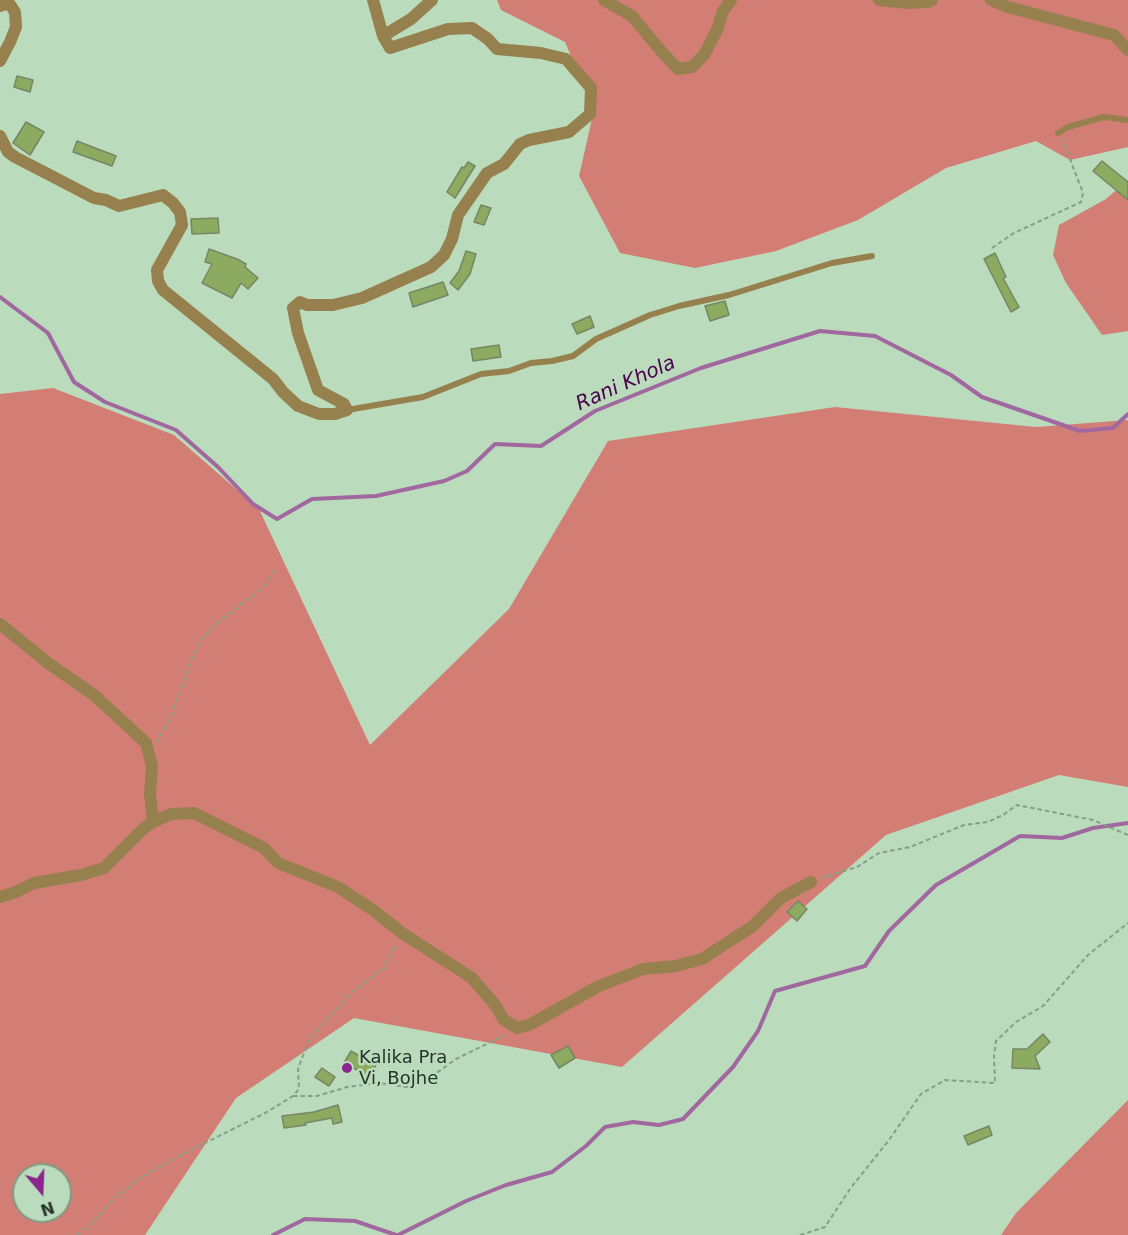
<!DOCTYPE html>
<html>
<head>
<meta charset="utf-8">
<style>
  body { margin:0 }
  #map { position:relative; width:1128px; height:1235px; overflow:hidden; background:#bbdbbd; font-family:"DejaVu Sans",sans-serif }
  canvas { display:block }
  .north { position:absolute; left:12px; top:1163px; width:60px; height:60px; box-sizing:border-box; background:#bbdbbd; border:2px solid #809982; border-radius:50%; rotate:161deg; font-size:16px; font-weight:700; line-height:24px; text-align:center; color:#283529 }
  .north::after { content:''; display:block; margin:auto; width:21px; height:27px; background:#8a258d; clip-path:polygon(50% 0,100% 100%,50% 72%,0 100%) }
</style>
</head>
<body>
<div id="map">
<canvas width="1128" height="1235"></canvas>
<div class="north">N</div>
</div>
<script>
const ctx = document.querySelector('canvas').getContext('2d');
ctx.lineJoin = 'round';
function fillPath(path, color) { ctx.fillStyle = color; ctx.fill(path, 'evenodd'); }
const toPath = rows => new Path2D(rows.map(r => 'M' + r).join(''));
function trace(path, color, width, dash) { ctx.strokeStyle = color; ctx.lineWidth = width; ctx.lineCap = dash ? 'butt' : 'round'; ctx.setLineDash(dash || []); ctx.stroke(path); }
function write(font, color, halo, rows, align = 'center') {
  ctx.font = font + ' "DejaVu Sans",sans-serif'; ctx.lineWidth = 5; ctx.setLineDash([]); ctx.textBaseline = 'middle'; ctx.strokeStyle = halo; ctx.fillStyle = color; for (const [text, x, y, turn = 0] of rows) {
    ctx.save(); ctx.translate(x, y); ctx.rotate((+turn || 0) * Math.PI / 180); ctx.textAlign = isNaN(turn) ? turn : align; if (halo) ctx.strokeText(text, 0, 0); ctx.fillText(text, 0, 0); ctx.restore();
  }
}
fillPath(toPath([
  [497,0,1128,0,1128,147,1070,160,1036,141,946,168,858,220,776,251,695,268,620,253,579,176,594,110,565,42,501,10],
  [1128,180,1128,331,1102,335,1066,283,1053,255,1059,225,1106,199],
  [53,388,174,435,259,509,370,745,509,609,608,441,835,407,1036,427,1128,420,1128,787,1059,775,886,835,622,1067,354,1018,236,1098,145,1235,0,1235,0,394],
  [24,1175,60,1175,60,1211,24,1211],
  [1128,1100,1128,1235,1001,1235,1016,1213]
]), '#d27e75');
trace(toPath([
  [0,297,48,333,74,382,105,402,176,430,218,467,253,504,277,519,312,499,376,496,444,481,467,471,495,444,541,446,595,411,701,368,820,331,875,336,951,375,982,397,1080,431,1113,428,1128,414],
  [273,1235,305,1219,355,1221,396,1235],
  [398,1235,466,1201,506,1185,552,1172,586,1146,605,1127,633,1122,659,1125,683,1119,733,1067,758,1031,775,991,865,966,889,931,936,885,1020,836,1062,838,1093,828,1128,823]
]), '#a168a0', 4);
const building = toPath([
  [17,76,33,80,30,92,14,87,17,76],
  [26,122,44,132,30,155,13,143,26,122],
  [77,141,116,156,112,166,73,152,77,141],
  [1102,161,1128,182,1128,200,1093,171,1102,161],
  [468,162,475,166,455,198,447,192,462,167,464,168,468,162],
  [481,205,491,208,484,225,474,222,481,205],
  [218,218,219,233,192,234,191,219,218,218],
  [209,249,237,259,246,264,245,267,258,278,248,289,241,283,232,298,202,283,212,264,205,262,209,249],
  [466,251,476,254,470,274,458,290,450,283,459,271,466,251],
  [995,253,1006,277,1003,278,1019,307,1011,312,984,259,995,253],
  [443,282,448,295,413,307,409,293,443,282],
  [725,301,729,315,710,321,705,306,725,301],
  [590,316,594,327,577,334,572,324,590,316],
  [499,345,501,357,473,361,471,349,499,345],
  [798,901,807,909,797,921,787,912,798,901],
  [1043,1034,1050,1042,1035,1056,1040,1069,1012,1068,1013,1049,1027,1049,1043,1034],
  [568,1046,575,1058,559,1068,551,1055,568,1046],
  [351,1051,376,1065,370,1077,344,1063,351,1051],
  [322,1068,335,1077,329,1086,315,1077,322,1068],
  [338,1105,342,1122,333,1124,332,1118,305,1123,306,1125,284,1128,282,1116,314,1112,338,1105],
  [989,1126,992,1135,968,1145,964,1136,989,1126]
]);
fillPath(building, '#8caa60');
trace(building, '#778664', 1.5);
trace(toPath([
  [992,248,1014,233,1081,202,1083,193,1062,138],
  [157,743,172,714,193,655,204,636,217,623,264,587,276,567],
  [821,878,857,867,879,853,910,847,964,825,988,822,1003,815,1017,805,1093,820,1128,835],
  [293,1096,317,1096,347,1087,379,1083,406,1087,421,1084,456,1059,505,1035],
  [77,1235,92,1223,116,1197,142,1177,179,1156,267,1112,293,1096,299,1089,298,1069,309,1040,352,992,384,968,396,944],
  [800,1235,825,1227,850,1189,889,1140,921,1094,945,1080,995,1083,994,1055,996,1041,1016,1022,1043,1006,1088,955,1128,923]
]), '#869f87', 2, [4.5, 3]);
trace(toPath([
  [1058,133,1068,127,1104,117,1128,120],
  [347,410,423,397,481,374,509,371,531,363,552,361,573,356,596,339,650,315,679,306,729,295,832,263,872,256]
]), '#96804d', 6);
trace(toPath([
  [604,0,632,16,661,51,678,69,692,67,704,55,717,30,723,11,731,0],
  [879,0,908,3,928,2,932,0],
  [991,0,1008,7,1114,35,1128,50],
  [0,6,9,3,15,12,16,27,10,42,0,61],
  [383,36,411,19,432,0],
  [0,136,8,152,15,157,94,198,106,200,119,206,163,195,173,203,180,212,182,225,157,270,158,281,163,290,273,379,283,392,298,406,319,414,335,414,347,410,344,404,318,390,298,333,293,308,300,302,307,305,333,305,362,298,431,267,444,255,452,239,458,215,487,173,504,164,520,144,529,140,569,132,590,114,591,88,566,59,541,53,497,49,488,39,472,28,448,29,390,48,383,36,373,0],
  [0,624,48,663,94,695,146,743,152,766,150,794,153,822],
  [0,897,16,892,34,883,81,875,104,868,144,828,153,822,171,814,194,813,264,848,278,863,338,887,373,910,402,933,472,978,496,1006,503,1019,517,1028,529,1025,599,986,643,969,676,966,702,959,753,926,781,898,811,882]
]), '#96804d', 12);
for (const [x, y, r, color] of [
  [347,1068,6,"#8a258d"]
]) { const dot = new Path2D(); dot.arc(x, y, r, 0, 2 * Math.PI); ctx.fillStyle = color; ctx.fill(dot); trace(dot, '#bbdbbd', 2); }
write('18px', '#283529', '#bbdbbd', [
  ["Kalika Pra",359,1058],
  ["Vi, Bojhe",359,1079]
], 'left');
write('italic 20px', '#4a004c', '#bbdbbd', [
  ["Rani Khola",626,384,-24]
]);
</script>
</body>
</html>
